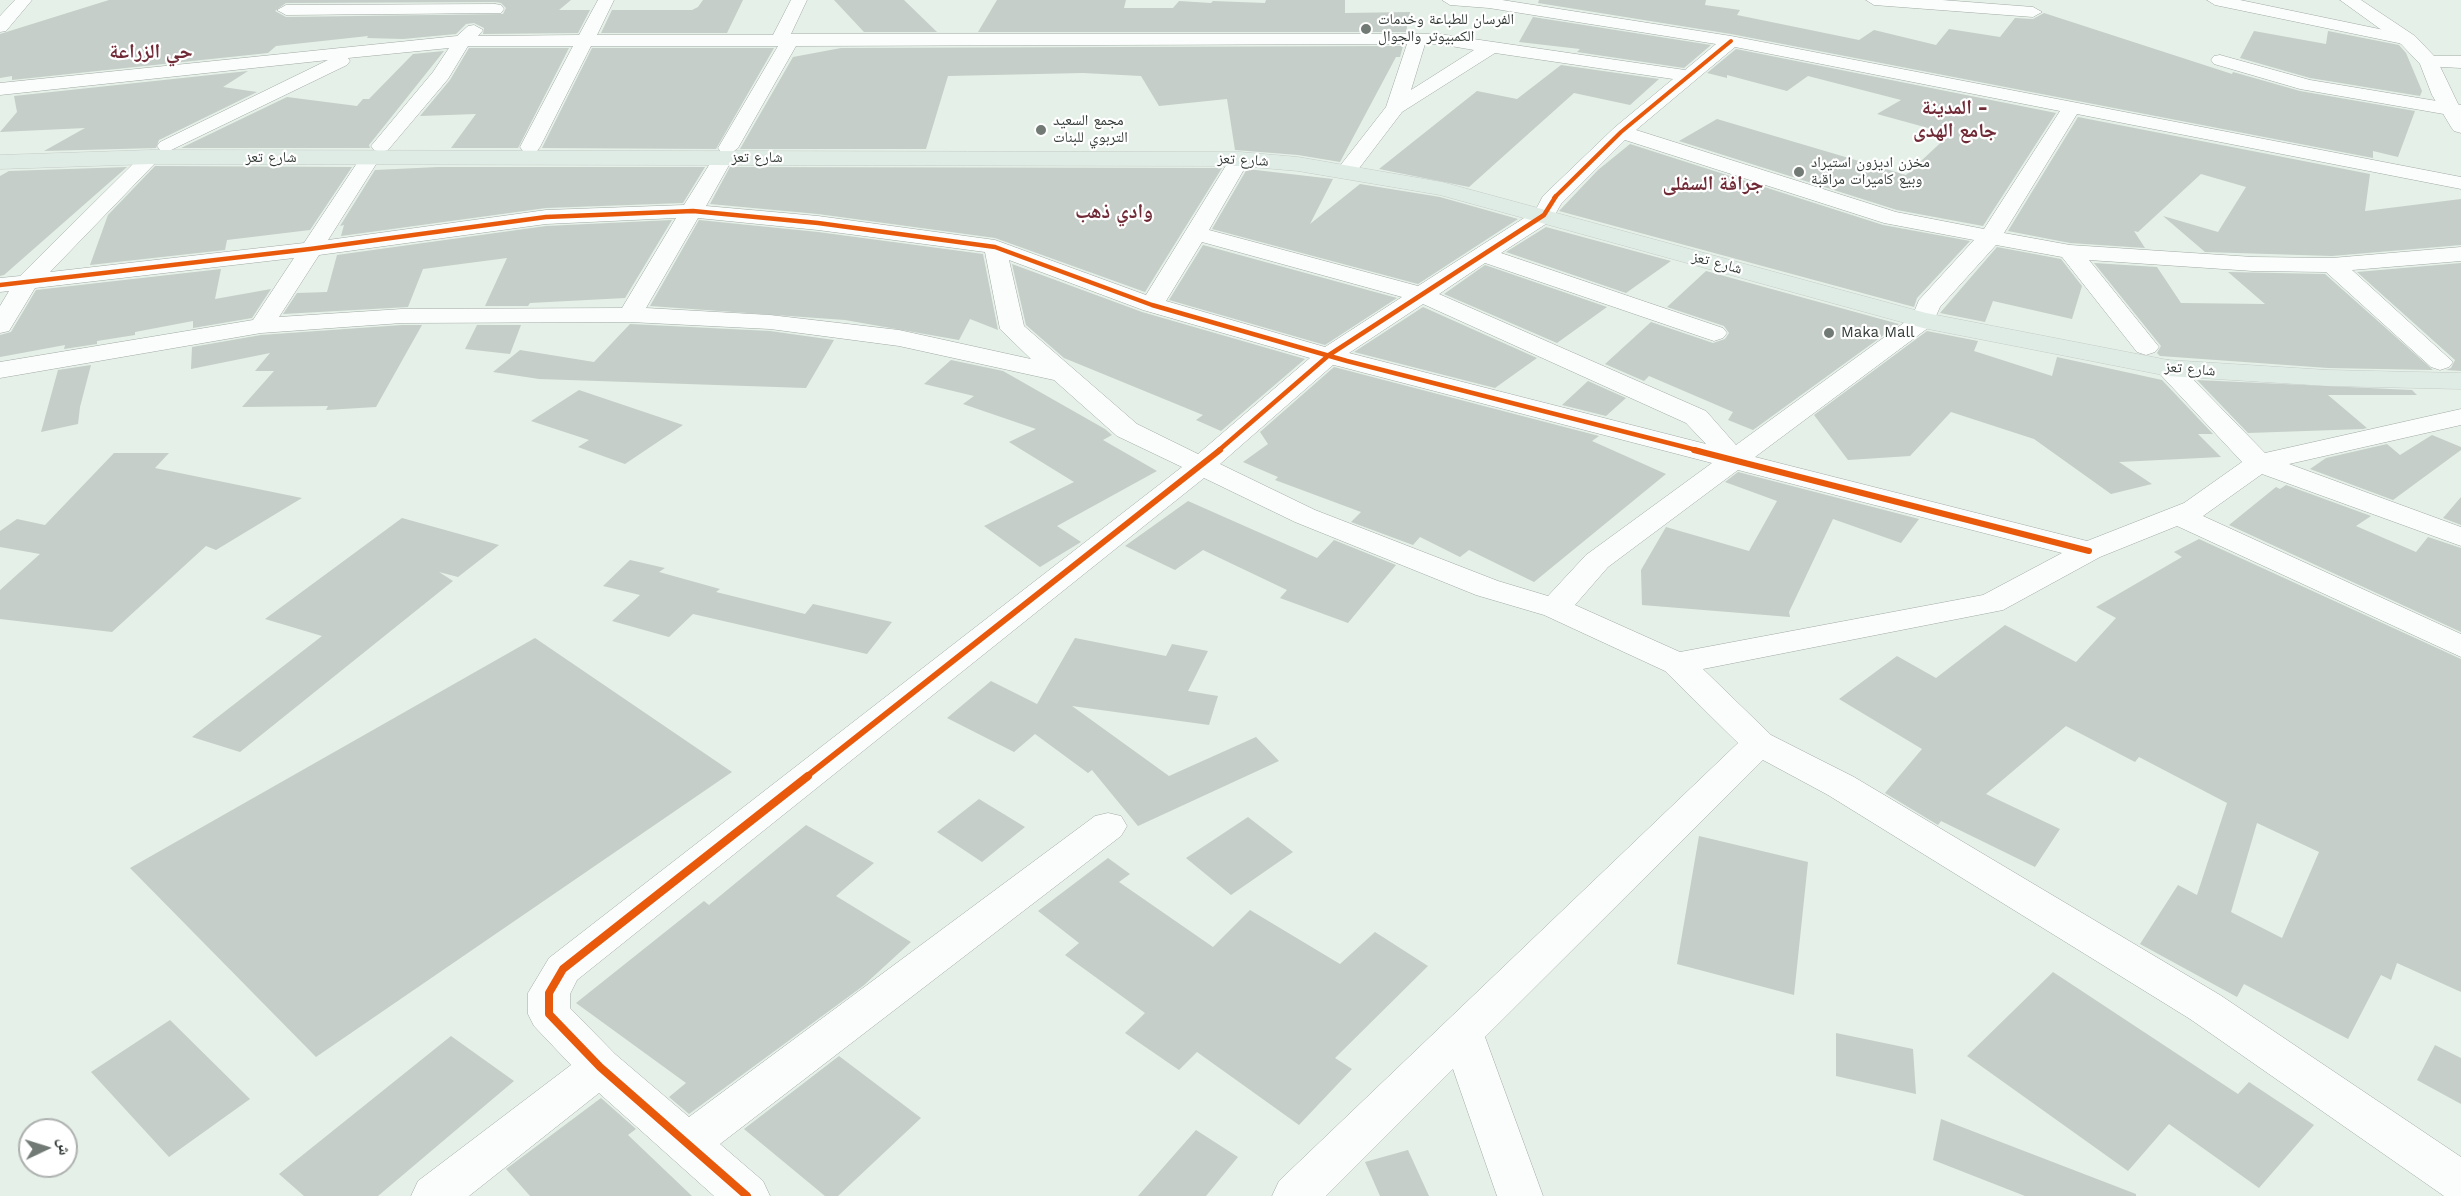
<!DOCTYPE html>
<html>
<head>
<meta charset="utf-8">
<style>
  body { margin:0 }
  #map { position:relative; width:2461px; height:1196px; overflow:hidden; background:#e5f0e8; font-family:"Work Sans","Noto Naskh Arabic",sans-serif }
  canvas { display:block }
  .north { position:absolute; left:18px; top:1118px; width:60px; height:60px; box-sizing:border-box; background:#fff; border:2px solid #adb1af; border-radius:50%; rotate:86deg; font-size:16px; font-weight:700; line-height:24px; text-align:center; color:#333b36 }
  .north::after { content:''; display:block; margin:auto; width:21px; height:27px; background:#717a74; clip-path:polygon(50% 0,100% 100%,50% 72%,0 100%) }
</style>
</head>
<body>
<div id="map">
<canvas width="2461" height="1196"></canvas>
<div class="north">ش</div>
</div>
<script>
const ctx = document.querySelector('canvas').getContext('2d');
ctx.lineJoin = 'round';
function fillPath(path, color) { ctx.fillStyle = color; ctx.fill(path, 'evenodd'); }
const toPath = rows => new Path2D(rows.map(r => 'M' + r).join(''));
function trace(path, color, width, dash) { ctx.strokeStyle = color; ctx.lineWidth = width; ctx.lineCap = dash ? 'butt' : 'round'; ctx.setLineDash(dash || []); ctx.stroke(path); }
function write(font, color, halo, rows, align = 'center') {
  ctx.font = font + ' "Work Sans","Noto Naskh Arabic",sans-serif'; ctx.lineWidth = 4.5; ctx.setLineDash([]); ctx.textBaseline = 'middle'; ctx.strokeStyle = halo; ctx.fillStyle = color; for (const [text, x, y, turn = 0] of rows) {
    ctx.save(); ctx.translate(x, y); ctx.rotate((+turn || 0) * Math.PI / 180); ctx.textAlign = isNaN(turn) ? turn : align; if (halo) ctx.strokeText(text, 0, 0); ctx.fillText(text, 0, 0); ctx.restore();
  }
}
fillPath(toPath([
  [109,0,571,0,559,10,590,10,578,33,483,34,484,28,474,23,466,24,456,34,403,39,367,38,368,36,276,46,268,53,12,80,12,76,0,78,0,34],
  [495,2,501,3,506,8,503,14,286,17,275,11,286,3],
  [703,0,743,0,727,33,601,33,612,10,692,10,698,7],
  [834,0,904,0,937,32,864,32],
  [997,0,1126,0,1124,8,1173,8,1179,1,1211,3,1213,1,1265,3,1266,0,1345,0,1345,13,1410,12,1406,32,978,32],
  [1539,0,1706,0,1705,5,1740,10,1737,15,1859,40,1874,30,1936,45,1949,29,2000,37,2015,18,2033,19,2044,13,2232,74,2233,72,2300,91,2415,111,2398,157,2373,151,2373,158,1731,34,1538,3],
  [1533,17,1711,45,1684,68,1577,52,1580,49,1519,42],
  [2254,31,2326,44,2328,31,2399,45,2406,53,2422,91,2420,96,2310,78,2240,58],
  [1403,46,1400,57,1396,57,1340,162,1298,155,1235,150,1227,99,1159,106,1141,76,1083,73,948,76,926,149,740,149,793,57,841,48],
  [469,48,569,48,518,148,451,148,476,114,420,116,450,80],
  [592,48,774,48,716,149,542,148],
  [1736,49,2056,113,1983,226,1897,210,1679,141,1717,119,1906,175,1950,134,1877,114,1901,100,1808,76,1787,91,1727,75,1727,78,1707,73],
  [444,51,369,145,370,148,181,148,287,97,357,106,363,99,369,99,413,54],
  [1561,65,1659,79,1630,105,1574,93,1469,187,1379,169,1477,91,1517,99],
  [248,71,223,87,257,92,159,140,156,148,44,151,85,128,0,132,17,112,14,96],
  [2078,117,2370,174,2365,211,2461,199,2461,245,2332,256,2205,252,2163,216,2218,232,2246,187,2201,174,2138,232,2134,231,2145,248,2070,243,2008,231],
  [1630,144,1883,225,1970,241,1917,298,1914,307,1559,211,1598,170],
  [155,166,352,167,310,230,227,240,225,250,90,265,108,215],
  [127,167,4,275,0,276,0,176,9,171],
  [438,167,705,167,683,203,546,208,341,236,344,225,340,226,375,170],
  [730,167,1222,168,1145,292,995,238,818,214,710,204],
  [1247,169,1333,179,1310,224,1360,184,1440,197,1518,219,1418,284,1212,229],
  [672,220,625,298,530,303,528,306,485,306,507,258,423,269,408,307,283,314,297,293,327,292,337,255,546,226],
  [699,220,818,232,983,254,998,330,970,319,959,340,845,320,650,306],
  [1546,227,1671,261,1626,293,1506,252],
  [1203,245,1397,298,1325,345,1169,300],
  [1997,247,2061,259,2082,286,2072,319,1993,301,1985,322,1940,313],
  [2094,263,2157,267,2181,303,2265,304,2228,272,2325,274,2433,370,2328,368,2160,356,2157,353,2161,346],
  [2461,263,2461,371,2446,370,2451,368,2455,360,2357,272],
  [1012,264,1142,312,1305,359,1221,431,1196,420,1203,415,1064,358,1026,325],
  [1485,265,1607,307,1557,343,1444,294],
  [221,269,215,299,271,289,252,318,193,328,193,321,135,332,135,335,97,341,97,344,64,349,65,345,0,357,0,335,11,332,36,290],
  [1706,271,1899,324,1753,430,1728,420,1733,412,1649,376,1644,381,1605,364,1651,322,1713,343,1725,339,1729,333,1724,326,1667,307],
  [1423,307,1537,358,1495,388,1354,352],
  [630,324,770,331,834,340,806,388,539,379,493,372,520,350,594,362],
  [402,325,422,325,376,407,326,410,328,406,242,407,274,371,255,371,270,353,191,369,192,347,261,335],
  [477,325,521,325,510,354,465,349],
  [1927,331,1978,341,1974,351,2052,376,2057,357,2162,380,2213,434,2198,434,2221,457,2119,462,2152,484,2111,494,2034,439,1951,412,1910,456,1848,460,1814,415],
  [951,360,1003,371,1105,429,1112,435,1103,440,1157,471,1057,526,1081,542,1040,567,984,526,1074,482,1009,442,1036,429,963,404,974,396,924,384],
  [91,365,80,407,78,424,41,432,58,370],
  [1334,367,1599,436,1592,441,1666,474,1534,582,1469,550,1460,557,1420,537,1413,545,1351,522,1361,512,1275,480,1278,477,1243,462,1268,444,1260,432],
  [2197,380,2412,390,2417,395,2328,395,2367,428,2363,429,2248,433],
  [1588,381,1626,398,1606,416,1562,405],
  [579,390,683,425,625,464,578,447,589,440,531,421],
  [2432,435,2461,447,2461,450,2393,500,2310,469,2326,458,2387,444,2400,455],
  [114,453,169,453,155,468,302,498,216,550,206,546,112,632,0,619,0,590,40,554,0,547,0,531,17,519,45,525],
  [1738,472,1919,519,1901,543,1833,519,1789,612,1790,617,1642,605,1641,570,1666,527,1749,551,1777,501,1725,482],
  [2286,485,2371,516,2356,526,2416,552,2428,537,2461,548,2461,632,2229,525,2276,487,2280,489],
  [2461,497,2461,525,2443,518],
  [1188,501,1317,558,1334,540,1396,565,1348,623,1280,598,1287,590,1203,550,1175,570,1125,546],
  [402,518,499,545,458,577,439,572,453,581,240,752,192,737,322,636,265,619],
  [2199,539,2461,659,2461,992,2397,963,2391,980,2381,975,2348,1039,2244,984,2237,997,2140,944,2178,885,2197,895,2227,803,2139,757,2135,762,2066,726,1986,794,2060,829,2035,867,1941,821,1938,825,1885,793,1922,749,1839,699,1897,656,1936,678,2005,625,2076,662,2116,618,2096,607,2182,557,2174,552],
  [2257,823,2319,852,2282,938,2231,912],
  [630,560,665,568,659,572,720,589,716,592,805,614,813,604,892,622,867,654,693,614,669,637,612,621,640,595,603,586],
  [535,638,732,772,316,1057,130,868],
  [1075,638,1166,656,1172,644,1208,651,1188,691,1218,696,1209,725,1072,706,1169,776,1256,737,1279,761,1138,826,1092,770,1088,773,1035,734,1014,752,947,718,991,681,1037,704],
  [979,799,1025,827,982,862,937,832],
  [1248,817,1293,852,1231,895,1186,858],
  [806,825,874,863,836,896,911,942,863,986,689,1114,669,1097,686,1083,576,1003,704,901,709,905],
  [1699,836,1808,862,1794,995,1677,964],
  [1108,858,1130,874,1119,882,1213,947,1250,910,1340,964,1375,932,1428,966,1335,1058,1352,1069,1299,1125,1197,1052,1179,1070,1125,1033,1145,1013,1065,955,1079,943,1038,911],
  [2053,972,2238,1094,2249,1082,2314,1125,2259,1188,2169,1124,2128,1171,1967,1056],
  [170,1020,250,1099,169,1157,91,1072],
  [1836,1033,1913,1049,1916,1094,1836,1076],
  [451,1036,514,1081,378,1196,304,1196,279,1174],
  [2435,1045,2461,1058,2461,1104,2417,1080],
  [839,1056,921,1118,838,1196,825,1196,744,1129],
  [601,1098,636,1129,628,1135,692,1196,530,1196,506,1169],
  [1941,1119,2136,1194,2136,1196,2025,1196,1933,1160],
  [1196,1130,1238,1157,1206,1196,1138,1196],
  [1408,1150,1429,1196,1380,1196,1365,1162]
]), '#c5cec8');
const minor = toPath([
  [15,0,32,0,6,31,0,32,0,16,15,0],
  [598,0,614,0,597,35,773,35,791,0,807,0,791,34,1439,34,1685,70,1716,44,1489,8,1450,5,1442,0,1502,0,1731,36,2461,177,2461,189,2077,114,2004,233,2070,245,2253,257,2332,258,2461,247,2461,261,2352,270,2453,362,2449,367,2440,370,2431,367,2326,272,2253,271,2089,260,2159,347,2155,352,2146,355,2137,352,2062,257,1996,245,1940,307,1932,325,1755,457,2087,541,2184,503,2242,462,2159,373,2155,368,2159,363,2168,360,2177,363,2265,453,2461,409,2461,425,2289,464,2461,527,2461,546,2262,474,2203,516,2461,634,2461,657,2177,526,2100,557,2003,610,1703,669,1771,735,1854,777,2220,995,2461,1157,2461,1196,2444,1196,2190,1019,1828,795,1763,760,1485,1037,1543,1196,1497,1196,1453,1069,1326,1196,1272,1196,1279,1181,1738,743,1665,671,1544,615,1476,595,1295,522,1204,478,577,980,570,994,570,1008,615,1054,689,1117,1095,816,1108,813,1121,816,1127,826,1121,836,720,1144,763,1181,770,1196,714,1196,599,1093,469,1196,411,1196,418,1181,571,1065,534,1026,528,1014,528,993,549,958,1182,467,1117,436,1054,380,899,346,770,329,630,322,402,323,261,333,0,378,0,362,253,320,294,258,35,288,9,331,0,333,0,306,9,291,0,292,0,278,20,276,144,153,158,153,161,157,50,272,304,243,363,154,370,152,377,154,380,158,328,240,546,210,684,205,716,154,721,152,718,148,778,46,591,46,540,147,537,151,530,153,523,151,520,147,573,46,468,46,448,79,388,150,381,152,374,150,371,146,433,72,449,48,348,58,350,61,347,65,167,152,160,150,157,146,160,142,328,60,0,95,0,83,457,36,468,26,474,25,483,30,478,36,579,35,598,0],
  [1407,44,1386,107,1336,171,1340,175,1354,175,1402,112,1495,53,1673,79,1614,128,1543,196,1535,211,1418,286,1209,230,1250,159,1247,155,1240,153,1233,155,1230,159,1146,295,995,240,818,216,706,206,733,158,730,154,738,148,796,46,1407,44],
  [1425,44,1439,44,1474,50,1411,90,1425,44],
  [1735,47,2060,111,1984,229,1896,212,1636,130,1735,47],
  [1625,140,1884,223,1974,240,1919,300,1912,317,1736,445,1706,411,1439,294,1485,263,1705,338,1714,341,1723,338,1727,333,1723,328,1501,253,1552,220,1561,204,1625,140],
  [676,218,622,308,402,309,279,317,319,255,546,224,676,218],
  [698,218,818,230,985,252,1000,329,1031,359,899,330,770,315,646,308,698,218],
  [1202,242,1402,297,1325,347,1166,301,1202,242],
  [1009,260,1143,310,1310,358,1198,454,1137,424,1024,326,1009,260],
  [1423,304,1686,423,1706,444,1349,353,1423,304],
  [1333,365,1338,366,1712,463,1586,555,1548,596,1498,581,1315,510,1220,464,1333,365],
  [1738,470,2062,553,1983,595,1680,652,1575,605,1608,567,1738,470],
  [1866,0,1942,0,2033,7,2042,12,2033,17,1874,5,1866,0],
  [2207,0,2240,0,2408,35,2417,40,2408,45,2215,5,2207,0],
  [495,4,501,5,504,9,501,13,286,15,277,10,286,5,495,4],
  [2220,55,2310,80,2461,105,2461,117,2300,89,2214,64,2211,60,2214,56,2220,55],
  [2429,56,2461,56,2461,68,2423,66,2420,62,2423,58,2429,56]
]);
const secondary = toPath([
  [2340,0,2361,0,2415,36,2436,58,2461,110,2461,133,2454,131,2451,127,2432,95,2420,64,2401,44,2340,0]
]);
const primary = toPath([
  [151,150,1240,152,1298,157,1442,182,1926,313,2168,360,2328,370,2461,373,2461,389,2328,386,2168,376,1923,328,1440,195,1298,171,1240,166,151,164,0,169,0,155,151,150]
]);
trace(minor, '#a2aaa5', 1);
trace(secondary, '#a2aaa5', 1);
trace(primary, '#c5cbc7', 1);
fillPath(minor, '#fbfdfc');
fillPath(secondary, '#fbfdfc');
fillPath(primary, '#dfece5');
trace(toPath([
  [1554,198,1621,132,1731,41]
]), '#e8590c', 4);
trace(toPath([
  [0,285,310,249,546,217,693,211,818,223,995,247,1152,305,1347,361,1700,451],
  [1218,451,1329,355,1544,215,1556,196]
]), '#e8590c', 4.5);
trace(toPath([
  [1694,450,2089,551],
  [806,777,1220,450]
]), '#e8590c', 6);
trace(toPath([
  [747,1196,600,1067,549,1014,549,993,563,969,808,776]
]), '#e8590c', 8);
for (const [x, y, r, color] of [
  [1366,29,6,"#717a74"],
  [1041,130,6,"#717a74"],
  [1799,172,6,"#717a74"],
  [1829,333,6,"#717a74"]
]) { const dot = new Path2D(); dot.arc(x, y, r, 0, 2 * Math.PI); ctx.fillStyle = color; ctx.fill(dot); trace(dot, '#fff', 2); }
write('15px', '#333b36', '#fff', [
  ["الفرسان للطباعة وخدمات",1378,20],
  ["الكمبيوتر والجوال",1378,37],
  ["مجمع السعيد",1053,121],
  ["التربوي للبنات",1053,138],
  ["مخزن اديزون استيراد",1811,163],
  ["وبيع كاميرات مراقبة",1811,180],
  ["Maka Mall",1841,333]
], 'left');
write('15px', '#333b36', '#fff', [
  ["شارع تعز",271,158],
  ["شارع تعز",757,158],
  ["شارع تعز",1243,160,3],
  ["شارع تعز",1717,263,15],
  ["شارع تعز",2190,369,5]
]);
write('bold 20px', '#702a36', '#fff', [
  ["حي الزراعة",151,52],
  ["المدينة -",1955,108],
  ["جامع الهدى",1955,131],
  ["جرافة السفلى",1713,184],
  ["وادي ذهب",1114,212]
]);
</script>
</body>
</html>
